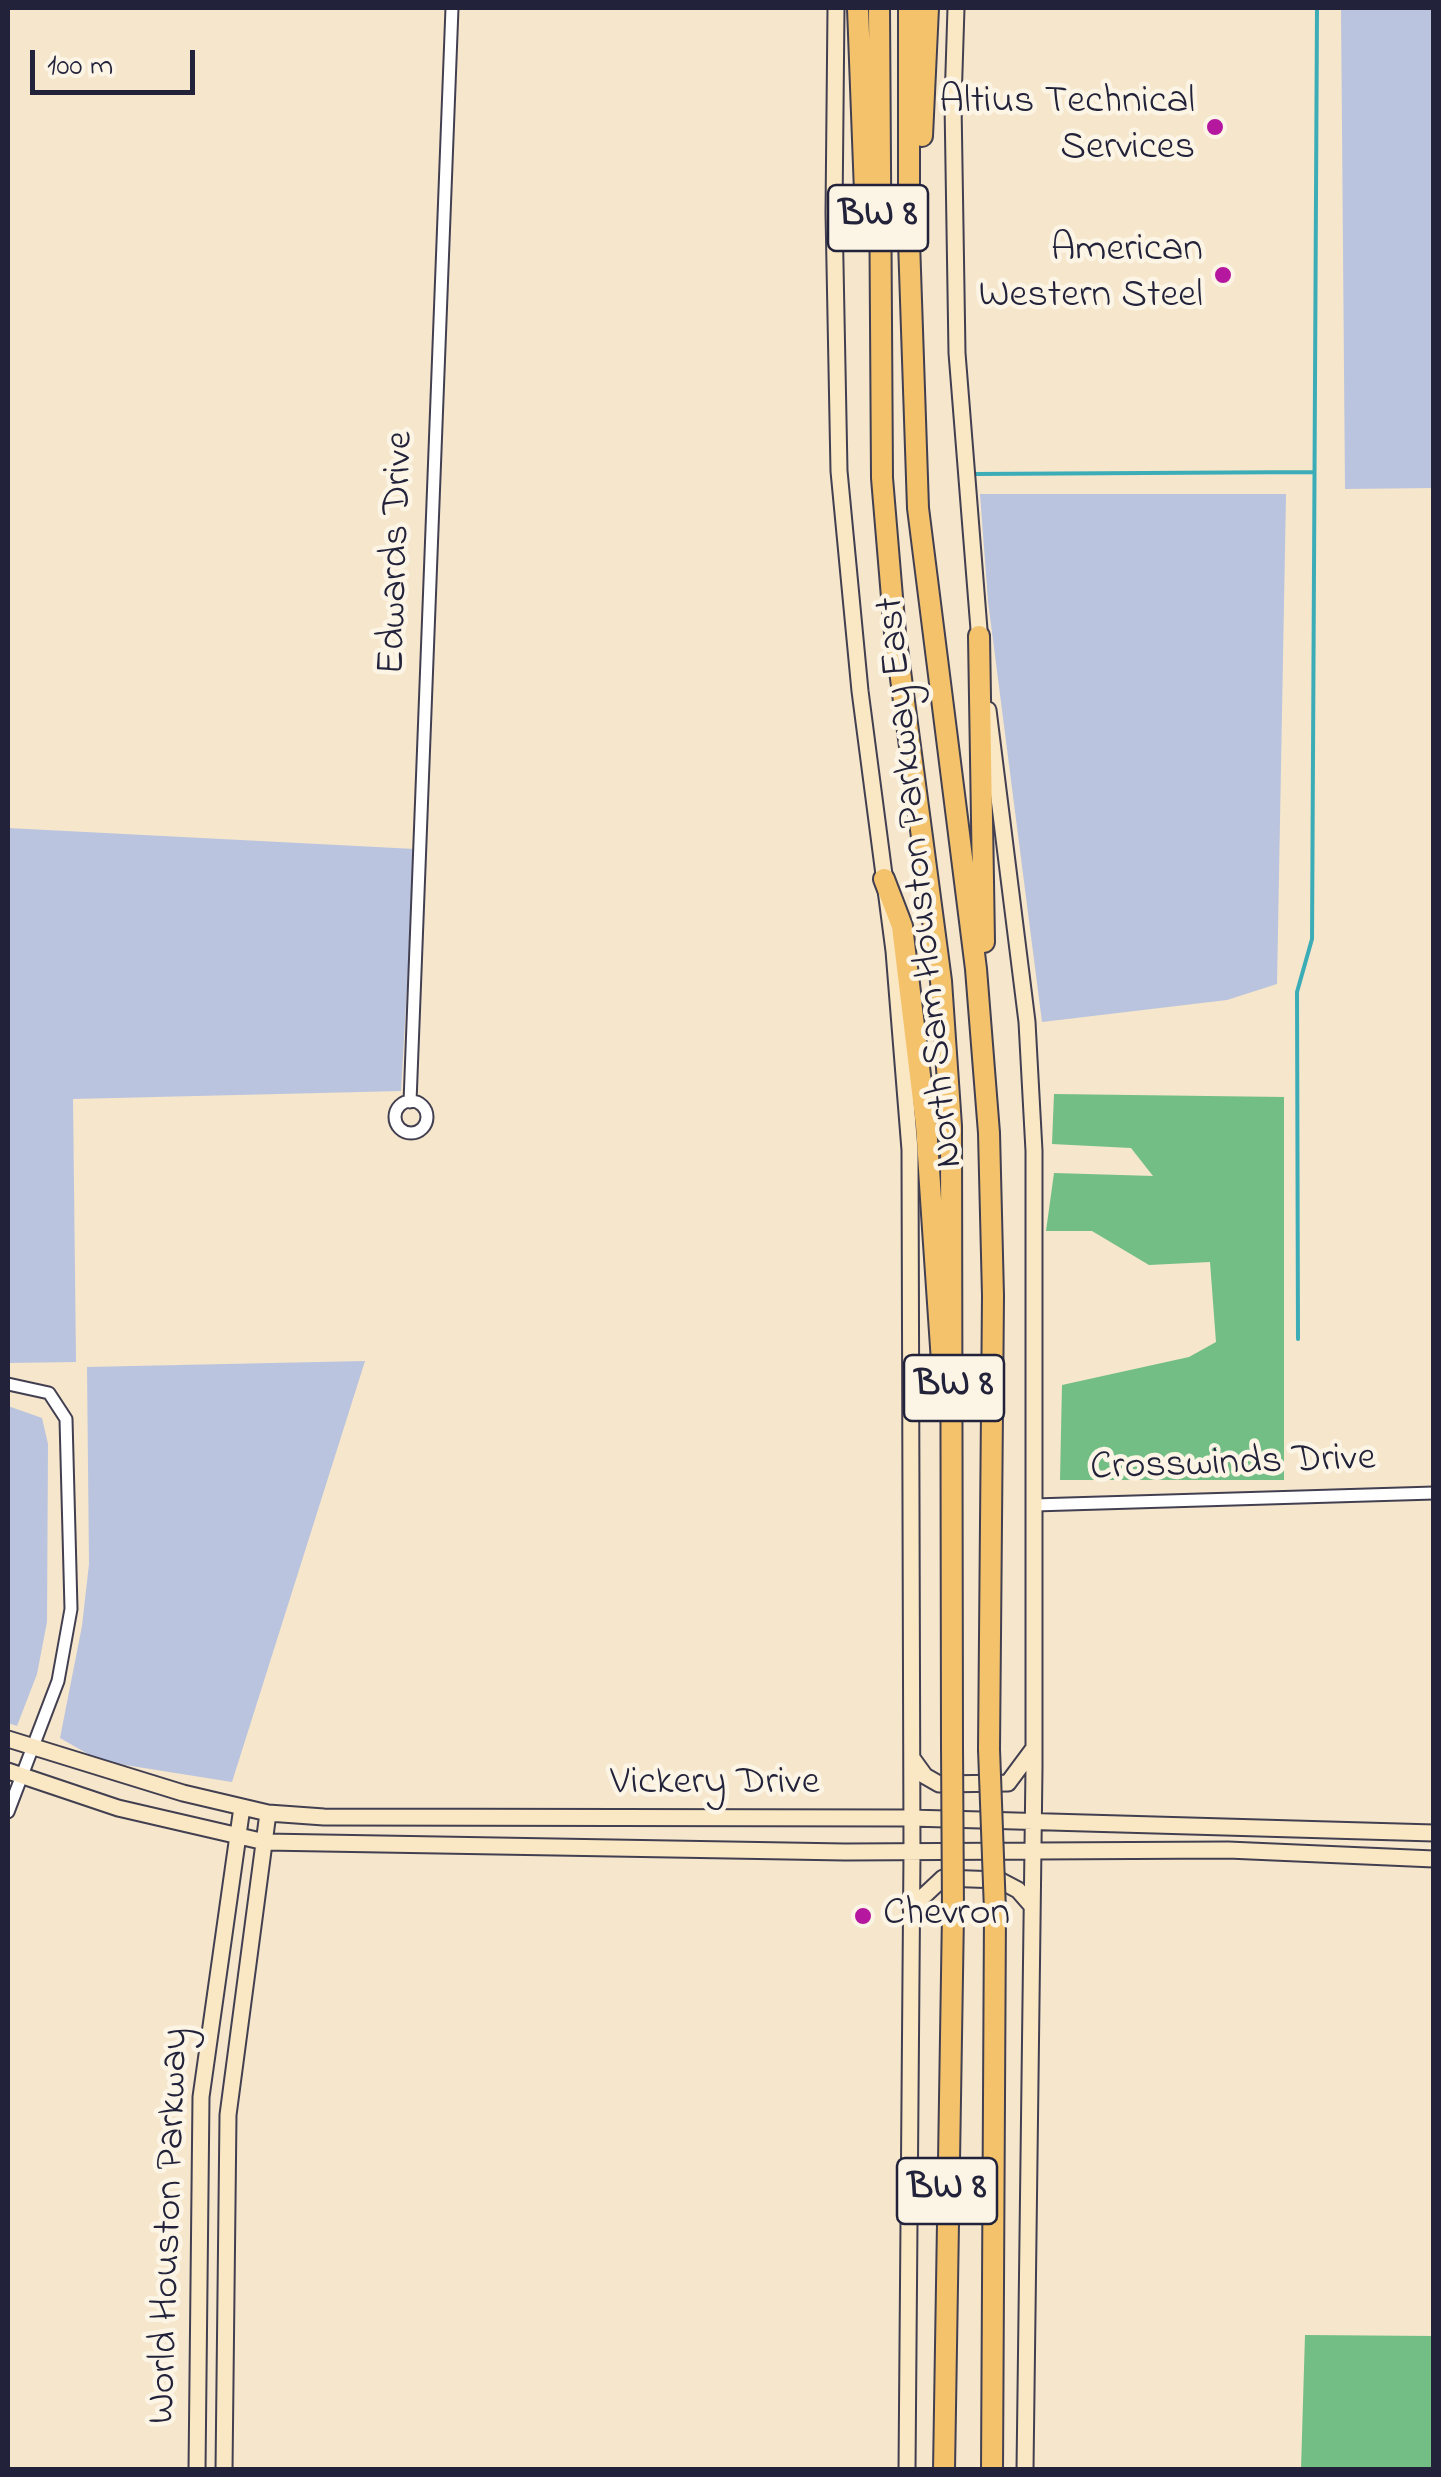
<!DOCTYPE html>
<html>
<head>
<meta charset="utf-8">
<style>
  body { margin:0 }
  #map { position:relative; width:1441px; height:2477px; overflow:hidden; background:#f5e6cc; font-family:"Indie Flower",sans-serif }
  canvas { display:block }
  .frame { position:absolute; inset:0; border:10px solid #22223b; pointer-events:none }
  .scale { position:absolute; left:30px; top:50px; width:165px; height:45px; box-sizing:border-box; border:5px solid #22223b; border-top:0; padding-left:12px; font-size:30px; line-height:35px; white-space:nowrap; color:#22223b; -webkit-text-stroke:8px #fcf5e5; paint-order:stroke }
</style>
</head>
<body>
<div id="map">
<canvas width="1441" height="2477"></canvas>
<div class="frame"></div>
<div class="scale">100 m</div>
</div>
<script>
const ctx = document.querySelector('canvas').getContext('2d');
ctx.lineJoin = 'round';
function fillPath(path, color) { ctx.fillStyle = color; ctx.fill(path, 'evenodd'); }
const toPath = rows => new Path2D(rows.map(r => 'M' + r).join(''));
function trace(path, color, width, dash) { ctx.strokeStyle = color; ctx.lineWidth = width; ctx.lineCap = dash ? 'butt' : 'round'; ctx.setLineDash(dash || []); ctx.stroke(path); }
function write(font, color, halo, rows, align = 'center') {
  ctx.font = font + ' "Indie Flower",sans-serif'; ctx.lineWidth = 9; ctx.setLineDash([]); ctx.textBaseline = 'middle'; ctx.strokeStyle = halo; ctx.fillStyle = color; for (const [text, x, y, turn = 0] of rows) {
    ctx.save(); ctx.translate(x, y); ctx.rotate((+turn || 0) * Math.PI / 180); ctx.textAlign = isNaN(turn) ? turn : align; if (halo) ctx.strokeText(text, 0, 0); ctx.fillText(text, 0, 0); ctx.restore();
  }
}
fillPath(toPath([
  [1341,8,1433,8,1433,488,1345,489],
  [980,494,1286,494,1277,984,1227,1000,1042,1022,988,601],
  [8,828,415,849,401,1091,73,1099,76,1362,8,1363],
  [365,1361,232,1782,100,1761,60,1738,82,1626,89,1564,87,1367],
  [8,1406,42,1418,48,1444,47,1622,37,1674,17,1726,8,1723]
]), '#bac4de');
fillPath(toPath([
  [1054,1094,1284,1097,1284,1480,1060,1480,1062,1385,1189,1357,1216,1342,1210,1262,1149,1265,1092,1231,1046,1231,1054,1173,1153,1176,1131,1148,1052,1144],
  [1305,2335,1433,2336,1433,2469,1301,2469]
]), '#72be85');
trace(toPath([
  [975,474,1314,472],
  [1298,1339,1297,992,1312,939,1317,8]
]), '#3cadb7', 4);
const street = toPath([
  '395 1117a16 16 0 1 1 32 0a16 16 0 1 1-32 0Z',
  [410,1102,452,8],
  [8,1384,49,1393,66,1419,71,1609,58,1681,8,1812],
  [1034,1505,1434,1493]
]);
const secondary = toPath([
  [836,8,834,213,839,471,860,691,894,951,910,1150,912,1852,907,2470],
  [956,8,953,103,957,353,980,642],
  [988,710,1027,1022,1034,1151,1034,1768,1025,2470],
  [8,1739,183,1793,268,1813,324,1817,911,1818,1434,1833],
  [912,1758,925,1776,939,1784,1008,1783,1034,1748],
  [8,1771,118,1808,265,1842,845,1852,1228,1850,1434,1859],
  [911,1908,943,1878,999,1880,1018,1890,1032,1906],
  [197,2470,201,2097,242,1807],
  [224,2470,228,2115,268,1813]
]);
const highway = toPath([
  [858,8,865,192],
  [879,8,882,478,895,633,941,981,951,1126,952,1745],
  [909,8,909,241,918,508,976,969,989,1133,993,1296,989,1749],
  [922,136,928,8],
  [979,636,984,942],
  [884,879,902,926,926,1125,942,1362],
  [944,2470,953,1913],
  [992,2470,995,1911]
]);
trace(street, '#423f51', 15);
trace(secondary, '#423f51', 19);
trace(highway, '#423f51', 24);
trace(street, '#fff', 11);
trace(secondary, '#fae7c3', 15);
trace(highway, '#f3c26a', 20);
const highwayBridge = toPath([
  [952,1745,953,1913],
  [989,1749,995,1911]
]);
trace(highwayBridge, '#423f51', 24, []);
trace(highwayBridge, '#f3c26a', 20);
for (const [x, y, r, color] of [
  [1215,127,10,"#b5179e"],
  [1223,275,10,"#b5179e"],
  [863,1916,10,"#b5179e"]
]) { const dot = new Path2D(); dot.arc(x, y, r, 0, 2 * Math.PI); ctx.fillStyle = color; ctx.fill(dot); trace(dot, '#fcf5e5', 4); }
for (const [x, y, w] of [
  [878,218,100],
  [954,1388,100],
  [947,2191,100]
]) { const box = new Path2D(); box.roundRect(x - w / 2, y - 33, w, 66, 8); ctx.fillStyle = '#fcf5e5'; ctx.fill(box); trace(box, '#22223b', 2.5); }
write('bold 38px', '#22223b', null, [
  ["BW 8",878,218],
  ["BW 8",954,1388],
  ["BW 8",947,2191]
]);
write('40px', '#22223b', '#fcf5e5', [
  ["Altius Technical",1195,104],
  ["Services",1195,150],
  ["American",1203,252],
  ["Western Steel",1203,298],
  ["Chevron",883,1916,"left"]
], 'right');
write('40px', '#22223b', '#fcf5e5', [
  ["Edwards Drive",399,553,-88],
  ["North Sam Houston Parkway East",923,882,-96],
  ["Crosswinds Drive",1233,1466,-2],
  ["Vickery Drive",715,1785],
  ["World Houston Parkway",172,2226,-88]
]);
</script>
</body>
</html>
